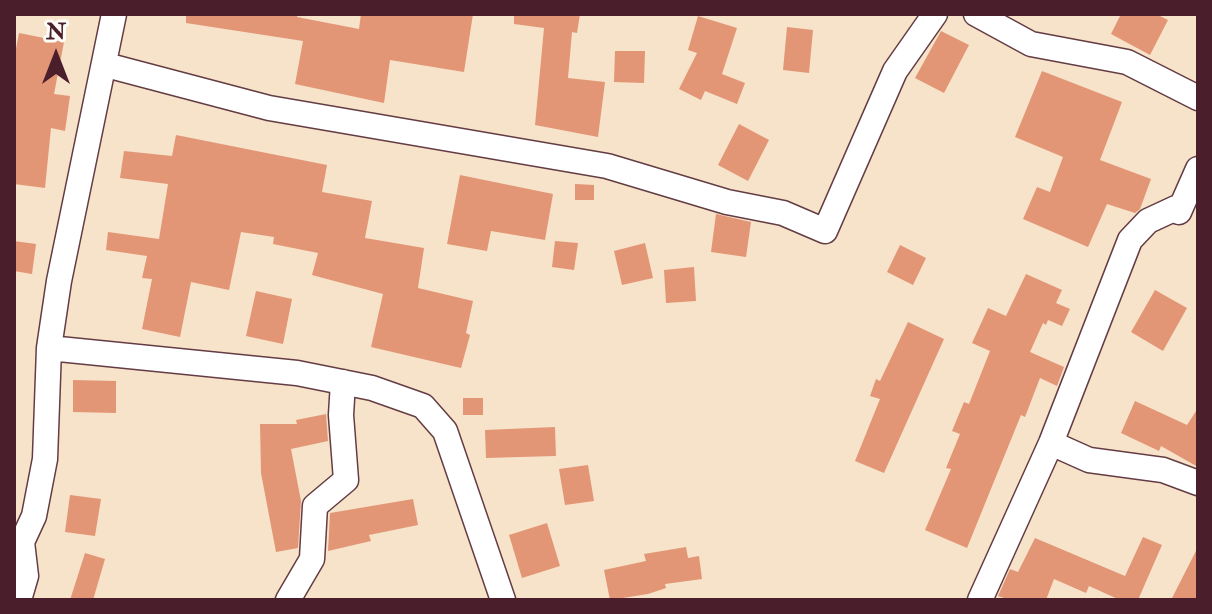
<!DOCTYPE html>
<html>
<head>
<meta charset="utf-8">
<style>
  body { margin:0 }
  #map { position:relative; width:1212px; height:614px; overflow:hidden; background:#f6e3ca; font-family:"IM FELL Double Pica",serif }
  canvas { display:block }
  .frame { position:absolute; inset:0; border:16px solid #4a1f2b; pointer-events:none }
  .north { position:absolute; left:16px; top:16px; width:80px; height:80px; -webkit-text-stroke:6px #fdfcf7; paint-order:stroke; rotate:0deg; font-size:22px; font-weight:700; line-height:32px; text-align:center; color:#4a1f2b }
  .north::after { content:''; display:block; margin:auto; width:28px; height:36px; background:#4a1f2b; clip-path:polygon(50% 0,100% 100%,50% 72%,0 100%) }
</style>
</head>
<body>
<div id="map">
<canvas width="1212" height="614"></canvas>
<div class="frame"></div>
<div class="north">N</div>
</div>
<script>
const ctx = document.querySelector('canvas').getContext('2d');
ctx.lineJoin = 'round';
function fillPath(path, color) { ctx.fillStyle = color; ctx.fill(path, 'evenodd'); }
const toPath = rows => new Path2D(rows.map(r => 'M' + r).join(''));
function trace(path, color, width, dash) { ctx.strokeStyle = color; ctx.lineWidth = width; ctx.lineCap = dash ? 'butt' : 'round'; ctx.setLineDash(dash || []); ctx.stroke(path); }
fillPath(toPath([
  [186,14,298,14,297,17,359,29,361,14,473,14,464,72,390,60,384,103,295,84,303,41,186,23],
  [514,14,580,14,577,33,572,32,568,78,605,82,598,137,535,125,544,28,514,24],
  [1121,14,1156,14,1168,20,1150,55,1111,34],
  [698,16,737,28,722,74,745,83,737,104,705,91,701,100,679,89,697,53,688,50],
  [787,27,813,30,809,73,783,70],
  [941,31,969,45,944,93,915,78],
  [19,33,64,42,54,94,70,96,65,131,51,128,45,188,14,184,14,59],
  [615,51,645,51,644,83,614,82],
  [1042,71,1122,102,1100,160,1151,179,1140,209,1135,213,1107,204,1088,247,1023,219,1037,187,1050,192,1063,157,1015,137],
  [739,124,769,140,748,181,718,165],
  [176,135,327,165,322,192,372,201,365,238,424,248,418,288,473,301,466,333,470,335,461,368,371,347,383,294,312,275,318,253,273,244,274,237,241,232,229,290,191,282,180,337,142,329,152,279,142,278,147,256,106,250,108,232,159,239,168,184,120,178,124,151,172,156],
  [460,175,553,194,545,240,491,231,487,251,447,244],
  [575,184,594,185,594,200,575,200],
  [716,214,751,222,746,257,711,252],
  [14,241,36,244,32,274,14,271],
  [555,241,578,243,574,270,552,267],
  [645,243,653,278,622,285,614,251],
  [900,245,926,258,913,285,887,272],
  [694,267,696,301,666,303,664,270],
  [1026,274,1062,290,1056,303,1070,309,1062,326,1048,320,1046,325,1043,323,1030,352,1064,367,1057,386,1040,378,1025,417,1021,415,967,548,925,530,951,469,946,468,960,434,952,431,964,402,969,404,990,351,972,343,988,308,1006,316],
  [1155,290,1187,308,1163,351,1131,332],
  [256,291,292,299,283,344,246,336],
  [908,322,944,339,884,473,855,461,880,399,870,396,876,379,880,381],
  [73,380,116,381,116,413,73,412],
  [463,398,483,398,483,415,463,415],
  [1135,401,1187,425,1198,408,1198,467,1161,446,1159,451,1121,433],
  [326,414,328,441,291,449,301,501,298,548,276,552,261,473,260,424,297,424,296,420],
  [555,427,556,456,486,458,485,430],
  [588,465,594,501,565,505,559,469],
  [70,495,101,499,95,536,65,532],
  [413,499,418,525,369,535,371,541,328,551,330,513],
  [547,523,560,566,522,578,509,535],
  [1143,537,1162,545,1138,600,1120,600,1089,586,1086,593,1054,579,1046,600,1010,600,998,596,1010,569,1018,572,1035,538,1125,576],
  [686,547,688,558,699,556,702,579,665,584,666,588,648,594,610,600,604,570,646,561,644,554],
  [1198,547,1198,600,1171,600],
  [85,553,105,559,93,600,70,600]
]), '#e39675');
const minor = toPath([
  [976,14,1031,44,1127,62,1198,98],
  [106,65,269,108,607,166,727,202,783,213,825,231,895,71,935,14],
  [49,348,297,373,372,388,423,406,445,431,503,600],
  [1051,443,1089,460,1163,470,1198,483],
  [19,600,26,576,22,542,34,516,45,459,49,348,59,281,114,14],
  [288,600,312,559,315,506,346,480,341,415,343,382],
  [980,600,1051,443,1130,240,1148,221,1176,208,1179,212,1198,169]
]);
trace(minor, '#643c43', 27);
trace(minor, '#fff', 24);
</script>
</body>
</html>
